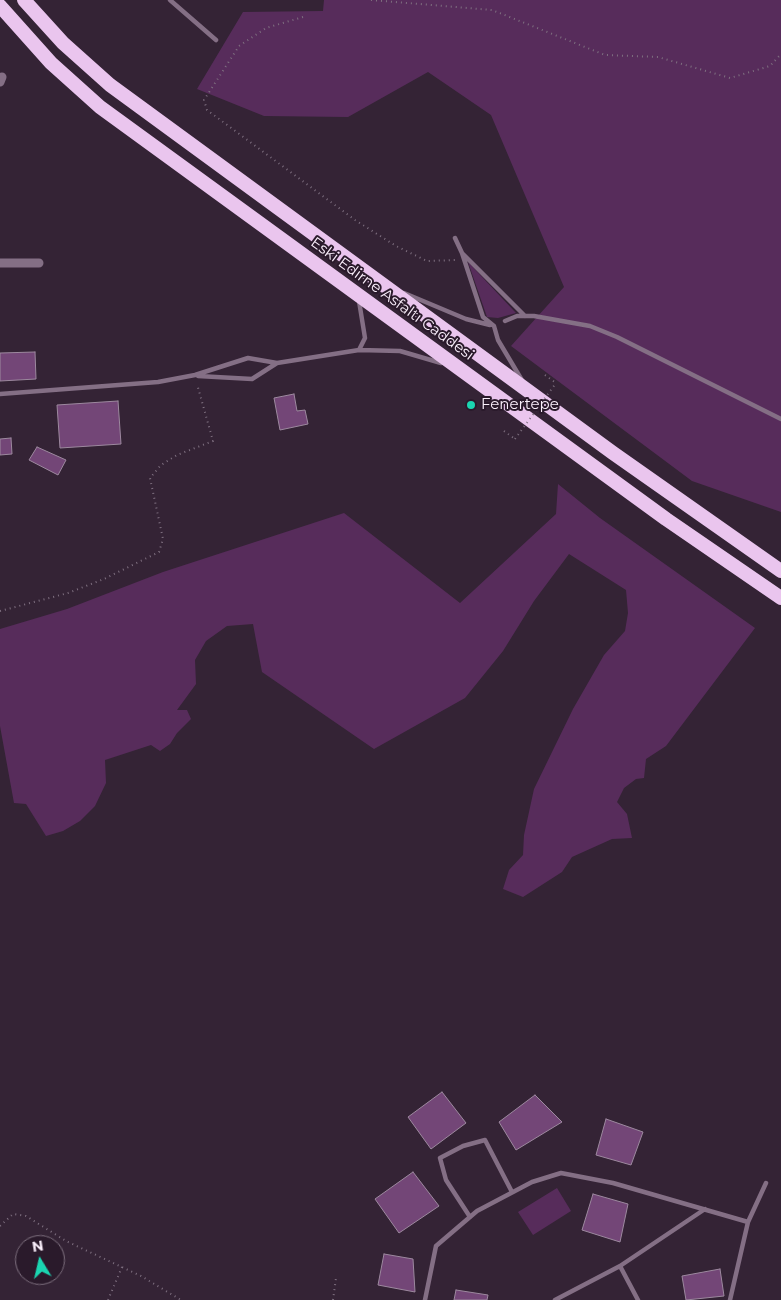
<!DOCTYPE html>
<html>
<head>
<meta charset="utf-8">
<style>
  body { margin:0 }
  #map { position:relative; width:781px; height:1300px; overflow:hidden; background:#342335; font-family:Montserrat,sans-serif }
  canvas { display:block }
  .north { position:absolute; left:15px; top:1235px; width:50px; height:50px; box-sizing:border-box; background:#2a1a2b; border:1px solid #7d6f7e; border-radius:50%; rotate:351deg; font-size:14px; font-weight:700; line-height:20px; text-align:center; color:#faeffb }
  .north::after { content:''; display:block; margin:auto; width:18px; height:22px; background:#1bd5b1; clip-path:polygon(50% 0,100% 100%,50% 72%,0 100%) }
</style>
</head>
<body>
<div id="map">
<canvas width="781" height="1300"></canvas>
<div class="north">N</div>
</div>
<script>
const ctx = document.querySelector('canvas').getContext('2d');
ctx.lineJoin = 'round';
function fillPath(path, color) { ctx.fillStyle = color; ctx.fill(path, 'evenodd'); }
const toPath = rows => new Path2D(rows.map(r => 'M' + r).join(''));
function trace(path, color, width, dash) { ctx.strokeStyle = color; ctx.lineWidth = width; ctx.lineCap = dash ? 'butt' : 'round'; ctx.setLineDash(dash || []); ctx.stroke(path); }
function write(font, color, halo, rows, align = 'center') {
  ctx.font = font + ' Montserrat,sans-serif'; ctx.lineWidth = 4; ctx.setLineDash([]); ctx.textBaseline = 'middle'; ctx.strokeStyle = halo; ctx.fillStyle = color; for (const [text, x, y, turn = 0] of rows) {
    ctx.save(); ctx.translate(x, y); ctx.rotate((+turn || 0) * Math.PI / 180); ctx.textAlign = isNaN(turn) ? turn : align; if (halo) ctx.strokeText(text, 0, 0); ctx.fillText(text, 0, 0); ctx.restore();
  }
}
fillPath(toPath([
  [324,0,781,0,781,512,692,481,511,346,564,287,491,115,428,72,348,117,264,116,197,89,243,12,323,11],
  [468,262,516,313,498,318,487,317],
  [558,484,600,518,755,628,666,746,646,759,644,778,636,779,624,788,617,802,627,814,632,838,612,839,572,857,562,872,523,897,503,889,509,870,523,855,524,835,534,789,573,709,604,655,625,631,628,613,626,590,569,554,534,601,503,651,465,698,374,749,262,672,253,624,227,626,206,641,195,660,196,684,177,710,187,710,191,719,177,733,170,744,160,751,151,745,105,760,106,783,95,806,80,821,63,831,46,836,26,804,14,803,0,726,0,629,67,609,163,572,344,513,460,603,556,514],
  [557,1188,571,1211,533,1235,518,1212]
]), '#572c5b');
const building = toPath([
  [35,352,36,379,0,381,0,353,35,352],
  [294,394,297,411,305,410,308,424,280,430,274,398,294,394],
  [118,401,121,444,60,448,57,405,118,401],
  [11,438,12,454,0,455,0,439,11,438],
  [37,447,66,460,58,475,29,460,37,447],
  [442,1092,466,1123,431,1149,408,1117,442,1092],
  [535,1095,562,1122,516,1150,499,1122,535,1095],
  [606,1119,643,1132,631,1165,596,1155,606,1119],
  [413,1172,439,1206,399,1233,375,1199,413,1172],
  [593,1194,628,1204,620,1242,582,1230,593,1194],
  [384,1254,413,1259,415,1292,378,1285,384,1254],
  [720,1269,724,1296,686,1300,682,1276,720,1269],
  [456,1290,488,1295,487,1300,454,1300,456,1290]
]);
fillPath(building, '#734677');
trace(building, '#9d899f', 1);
trace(toPath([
  [371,0,492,10,605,55,658,57,730,78,770,66,781,54],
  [303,17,266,28,239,46,204,100,207,110,355,220,396,246,427,261,457,260],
  [545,375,556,383],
  [504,431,515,439],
  [0,611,68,593,104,579,159,552,163,539,150,478,161,465,177,455,213,441,197,384],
  [0,1226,13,1214,26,1216,66,1241,141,1276,181,1300],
  [108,1300,122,1267],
  [333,1300,336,1278]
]), '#7f7080', 2, [1, 4]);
trace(toPath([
  [170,0,216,40],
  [455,238,462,253,483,317,494,326,498,340,523,382],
  [463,254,525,316],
  [404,293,466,319,490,325],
  [505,321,517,316,534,316,590,326,617,337,781,419],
  [359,350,365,338,359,301],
  [198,376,252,379,277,363],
  [0,394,158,382,195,375,248,358,277,363,359,350,400,351,441,363],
  [470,1217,446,1180,440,1158,463,1146,485,1140,512,1192],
  [748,1222,766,1183],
  [620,1266,705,1209],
  [425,1300,436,1246,477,1211,532,1182,561,1173,613,1183,748,1222,730,1300],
  [555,1300,620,1266,638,1300]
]), '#846f85', 4.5);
trace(toPath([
  [0,82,2,77],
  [0,263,39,263]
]), '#846f85', 9);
trace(toPath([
  [24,0,63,43,110,85,613,453,781,571],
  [0,6,51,63,100,107,666,519,781,598]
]), '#eac5ee', 14);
trace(toPath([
  [515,439,556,383]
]), '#7f7080', 2, [1, 4]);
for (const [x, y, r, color] of [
  [471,405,5,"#1bd5b1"]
]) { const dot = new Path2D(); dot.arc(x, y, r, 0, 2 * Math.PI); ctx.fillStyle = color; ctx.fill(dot); trace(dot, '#2a1a2b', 2); }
write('15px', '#faeffb', '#2a1a2b', [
  ["Eski Edirne Asfaltı Caddesi",392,299,36]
]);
write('15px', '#faeffb', '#2a1a2b', [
  ["Fenertepe",481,405]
], 'left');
</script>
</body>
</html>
